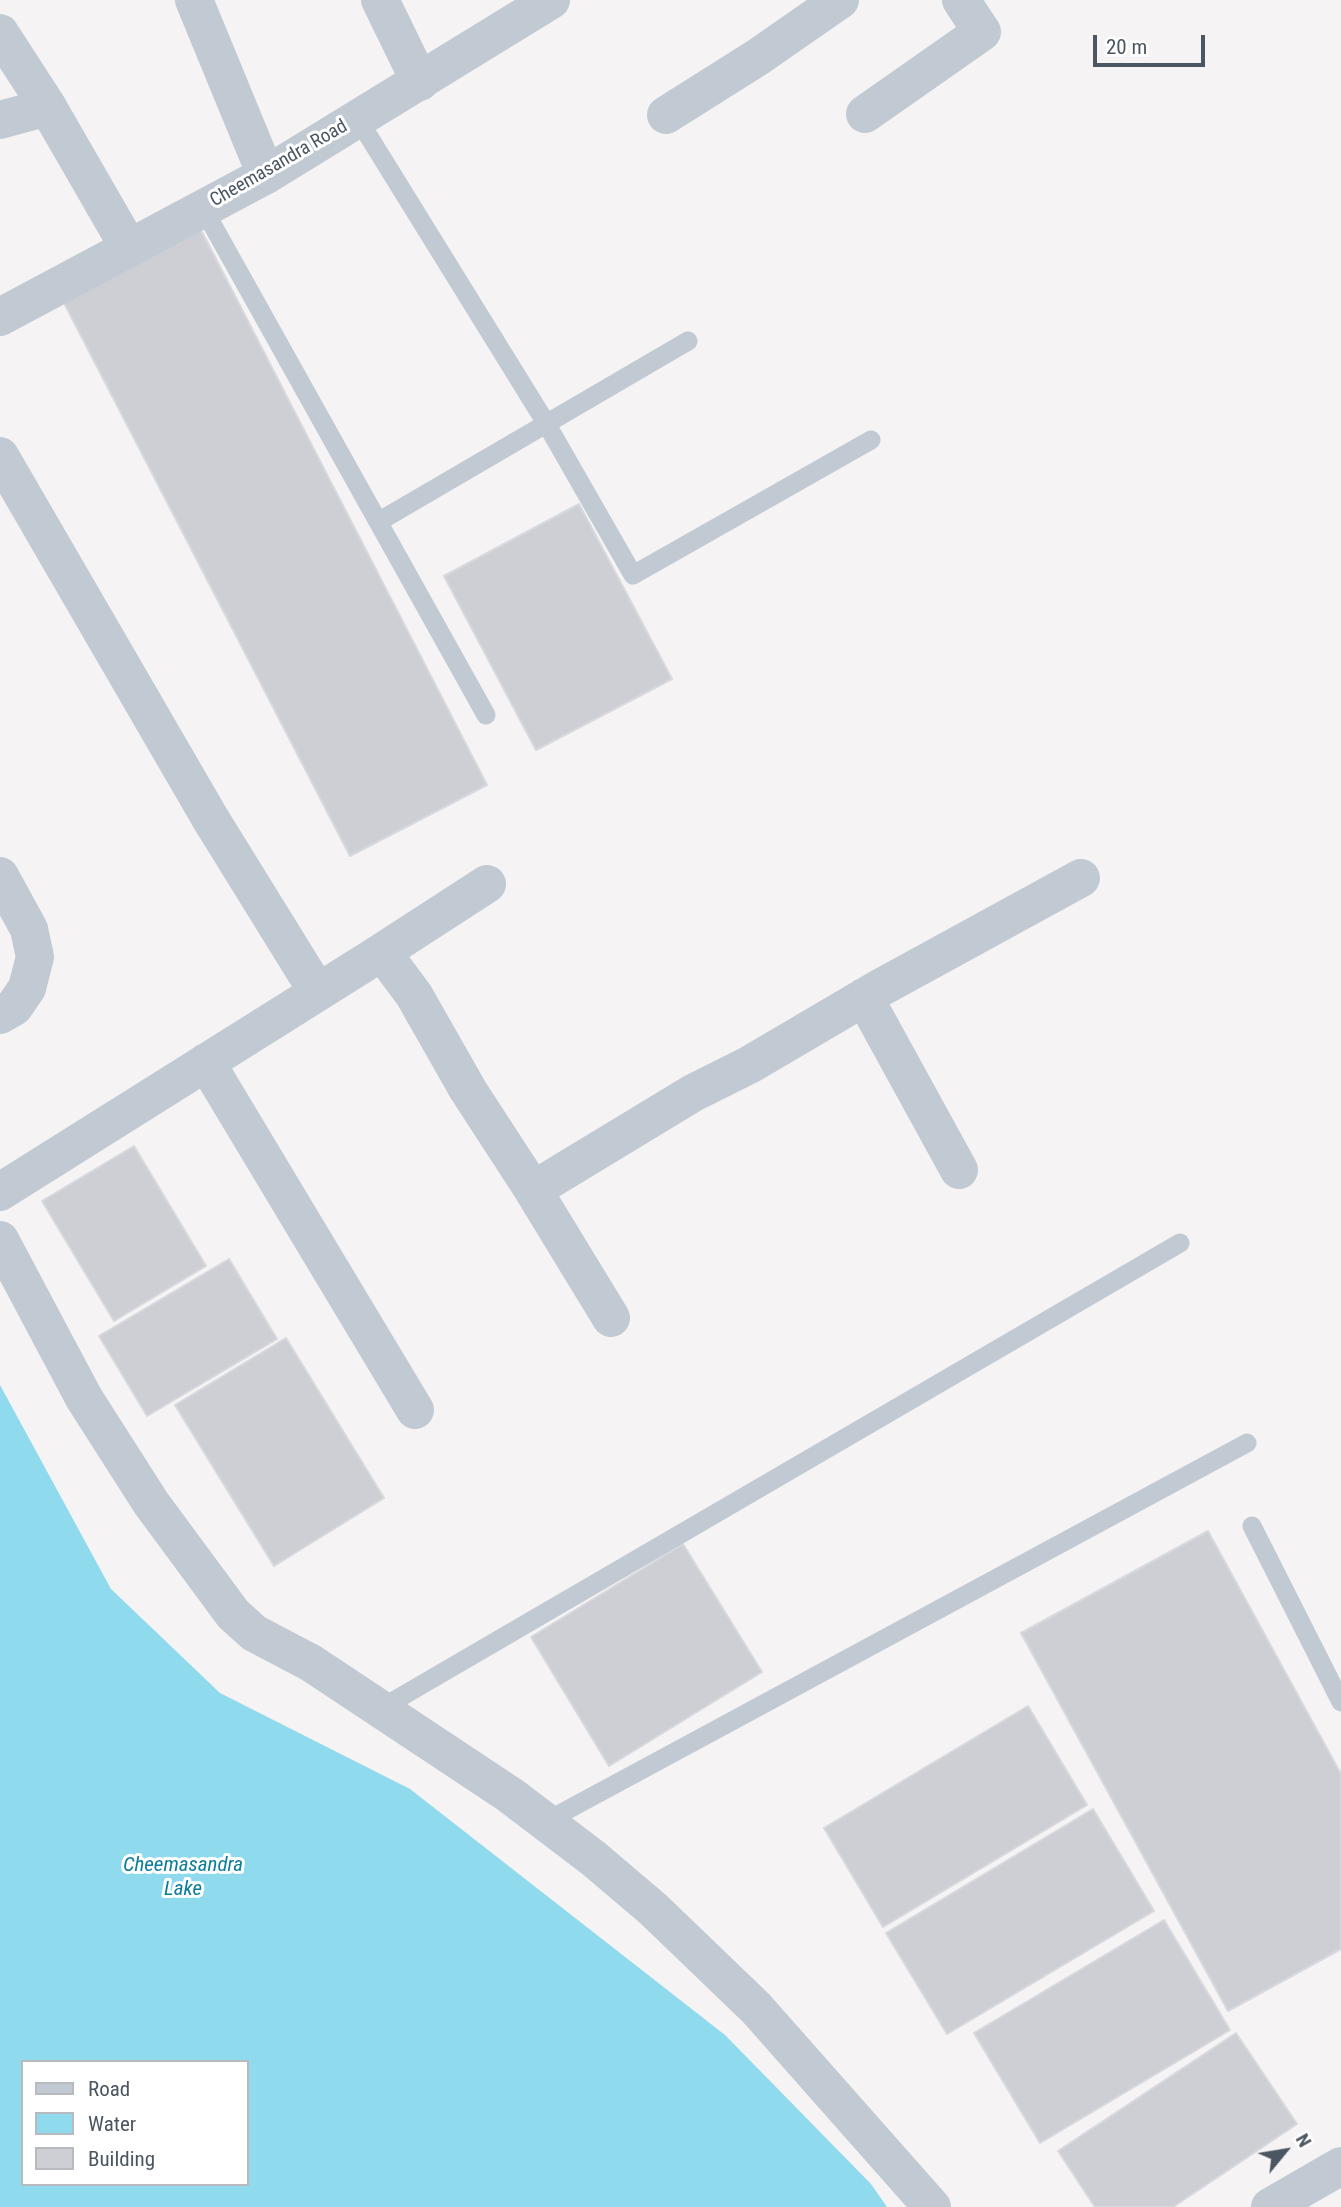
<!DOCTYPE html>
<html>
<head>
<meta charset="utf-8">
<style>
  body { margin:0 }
  #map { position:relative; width:1341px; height:2207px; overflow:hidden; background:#f5f3f3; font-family:"Roboto Condensed",sans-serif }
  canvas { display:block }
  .legend { position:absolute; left:21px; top:2060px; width:228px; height:126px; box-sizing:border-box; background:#fff; border:2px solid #b7bbc0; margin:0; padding:9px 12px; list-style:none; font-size:21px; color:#4a5661 }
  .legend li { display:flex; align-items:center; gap:14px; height:35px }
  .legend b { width:35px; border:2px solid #b7bbc0 }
  .north { position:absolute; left:1250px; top:2116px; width:70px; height:70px; -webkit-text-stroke:5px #fff; paint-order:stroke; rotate:60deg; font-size:19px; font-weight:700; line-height:28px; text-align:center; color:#4a5661 }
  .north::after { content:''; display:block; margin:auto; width:24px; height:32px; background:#4a5661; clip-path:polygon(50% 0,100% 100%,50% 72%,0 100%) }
  .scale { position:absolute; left:1093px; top:35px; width:112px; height:32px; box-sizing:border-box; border:4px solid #4a5661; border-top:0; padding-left:9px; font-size:21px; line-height:24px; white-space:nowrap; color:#4a5661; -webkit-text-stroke:5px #fff; paint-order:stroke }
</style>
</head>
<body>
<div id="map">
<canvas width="1341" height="2207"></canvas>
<ul class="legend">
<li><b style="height:9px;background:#c1cad2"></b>Road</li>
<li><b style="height:19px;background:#90daee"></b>Water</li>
<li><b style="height:19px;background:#cdcfd5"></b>Building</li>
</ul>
<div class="north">N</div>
<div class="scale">20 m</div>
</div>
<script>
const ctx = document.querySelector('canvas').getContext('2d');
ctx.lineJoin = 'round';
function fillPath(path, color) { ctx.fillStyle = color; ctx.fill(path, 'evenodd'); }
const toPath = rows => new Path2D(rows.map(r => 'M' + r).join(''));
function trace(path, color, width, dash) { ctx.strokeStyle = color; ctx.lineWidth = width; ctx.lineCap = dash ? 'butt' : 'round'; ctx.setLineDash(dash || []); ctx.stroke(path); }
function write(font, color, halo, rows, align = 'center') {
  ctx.font = font + ' "Roboto Condensed",sans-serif'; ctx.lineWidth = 6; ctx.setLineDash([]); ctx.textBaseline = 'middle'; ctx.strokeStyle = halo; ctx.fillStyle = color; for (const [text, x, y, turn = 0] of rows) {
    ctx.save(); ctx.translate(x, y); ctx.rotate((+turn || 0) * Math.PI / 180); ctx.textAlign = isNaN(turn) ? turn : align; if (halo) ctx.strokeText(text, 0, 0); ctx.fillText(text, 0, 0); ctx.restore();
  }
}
fillPath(toPath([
  [0,1385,111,1589,220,1693,410,1789,725,2035,871,2184,887,2207,0,2207],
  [23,2062,247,2062,247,2184,23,2184]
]), '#90daee');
const building = toPath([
  [201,230,487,785,350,856,63,301,201,230],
  [579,504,672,679,536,750,444,576,579,504],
  [134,1146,206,1266,114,1321,42,1201,134,1146],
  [229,1259,277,1339,147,1416,99,1336,229,1259],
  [286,1338,384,1498,274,1566,175,1405,286,1338],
  [1208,1531,1341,1774,1341,1949,1228,2011,1021,1633,1208,1531],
  [683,1544,762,1672,609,1766,531,1637,683,1544],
  [1028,1706,1087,1805,883,1927,824,1828,1028,1706],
  [1093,1809,1154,1911,947,2034,886,1933,1093,1809],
  [1164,1920,1230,2030,1040,2143,974,2033,1164,1920],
  [1236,2033,1297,2124,1173,2207,1095,2207,1058,2151,1236,2033]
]);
fillPath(building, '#cdcfd5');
trace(building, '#d7d9de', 2);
trace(toPath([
  [358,119,546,423,633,575,871,440],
  [203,208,486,715],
  [378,522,688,341],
  [1252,1526,1341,1702],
  [380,1709,1180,1243],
  [545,1822,1247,1443]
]), '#c1cad2', 19);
trace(toPath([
  [194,0,266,175],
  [380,0,420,82],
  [0,33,46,104,129,248],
  [865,114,982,32,961,0],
  [666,115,758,57,840,0],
  [0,120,48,107],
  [0,456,210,818,317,991],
  [0,876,29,929,35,957,27,988,14,1007,0,1015],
  [382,952,487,884],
  [864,997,959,1170],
  [206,1062,415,1410],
  [533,1190,611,1318],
  [0,1192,382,952,414,995,468,1090,533,1190,693,1093,749,1065,880,988,1081,878],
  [0,1240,84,1398,151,1503,233,1614,254,1633,311,1663,510,1795,593,1858,653,1909,756,2008,932,2207],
  [1270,2207,1341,2166]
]), '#c1cad2', 38);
trace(toPath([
  [0,317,266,175,551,0]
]), '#c1cad2', 38);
write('19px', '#4a5661', '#fff', [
  ["Cheemasandra Road",279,164,-30]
]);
write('italic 21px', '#0c7c9b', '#fff', [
  ["Cheemasandra",183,1866],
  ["Lake",183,1890]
]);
</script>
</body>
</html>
